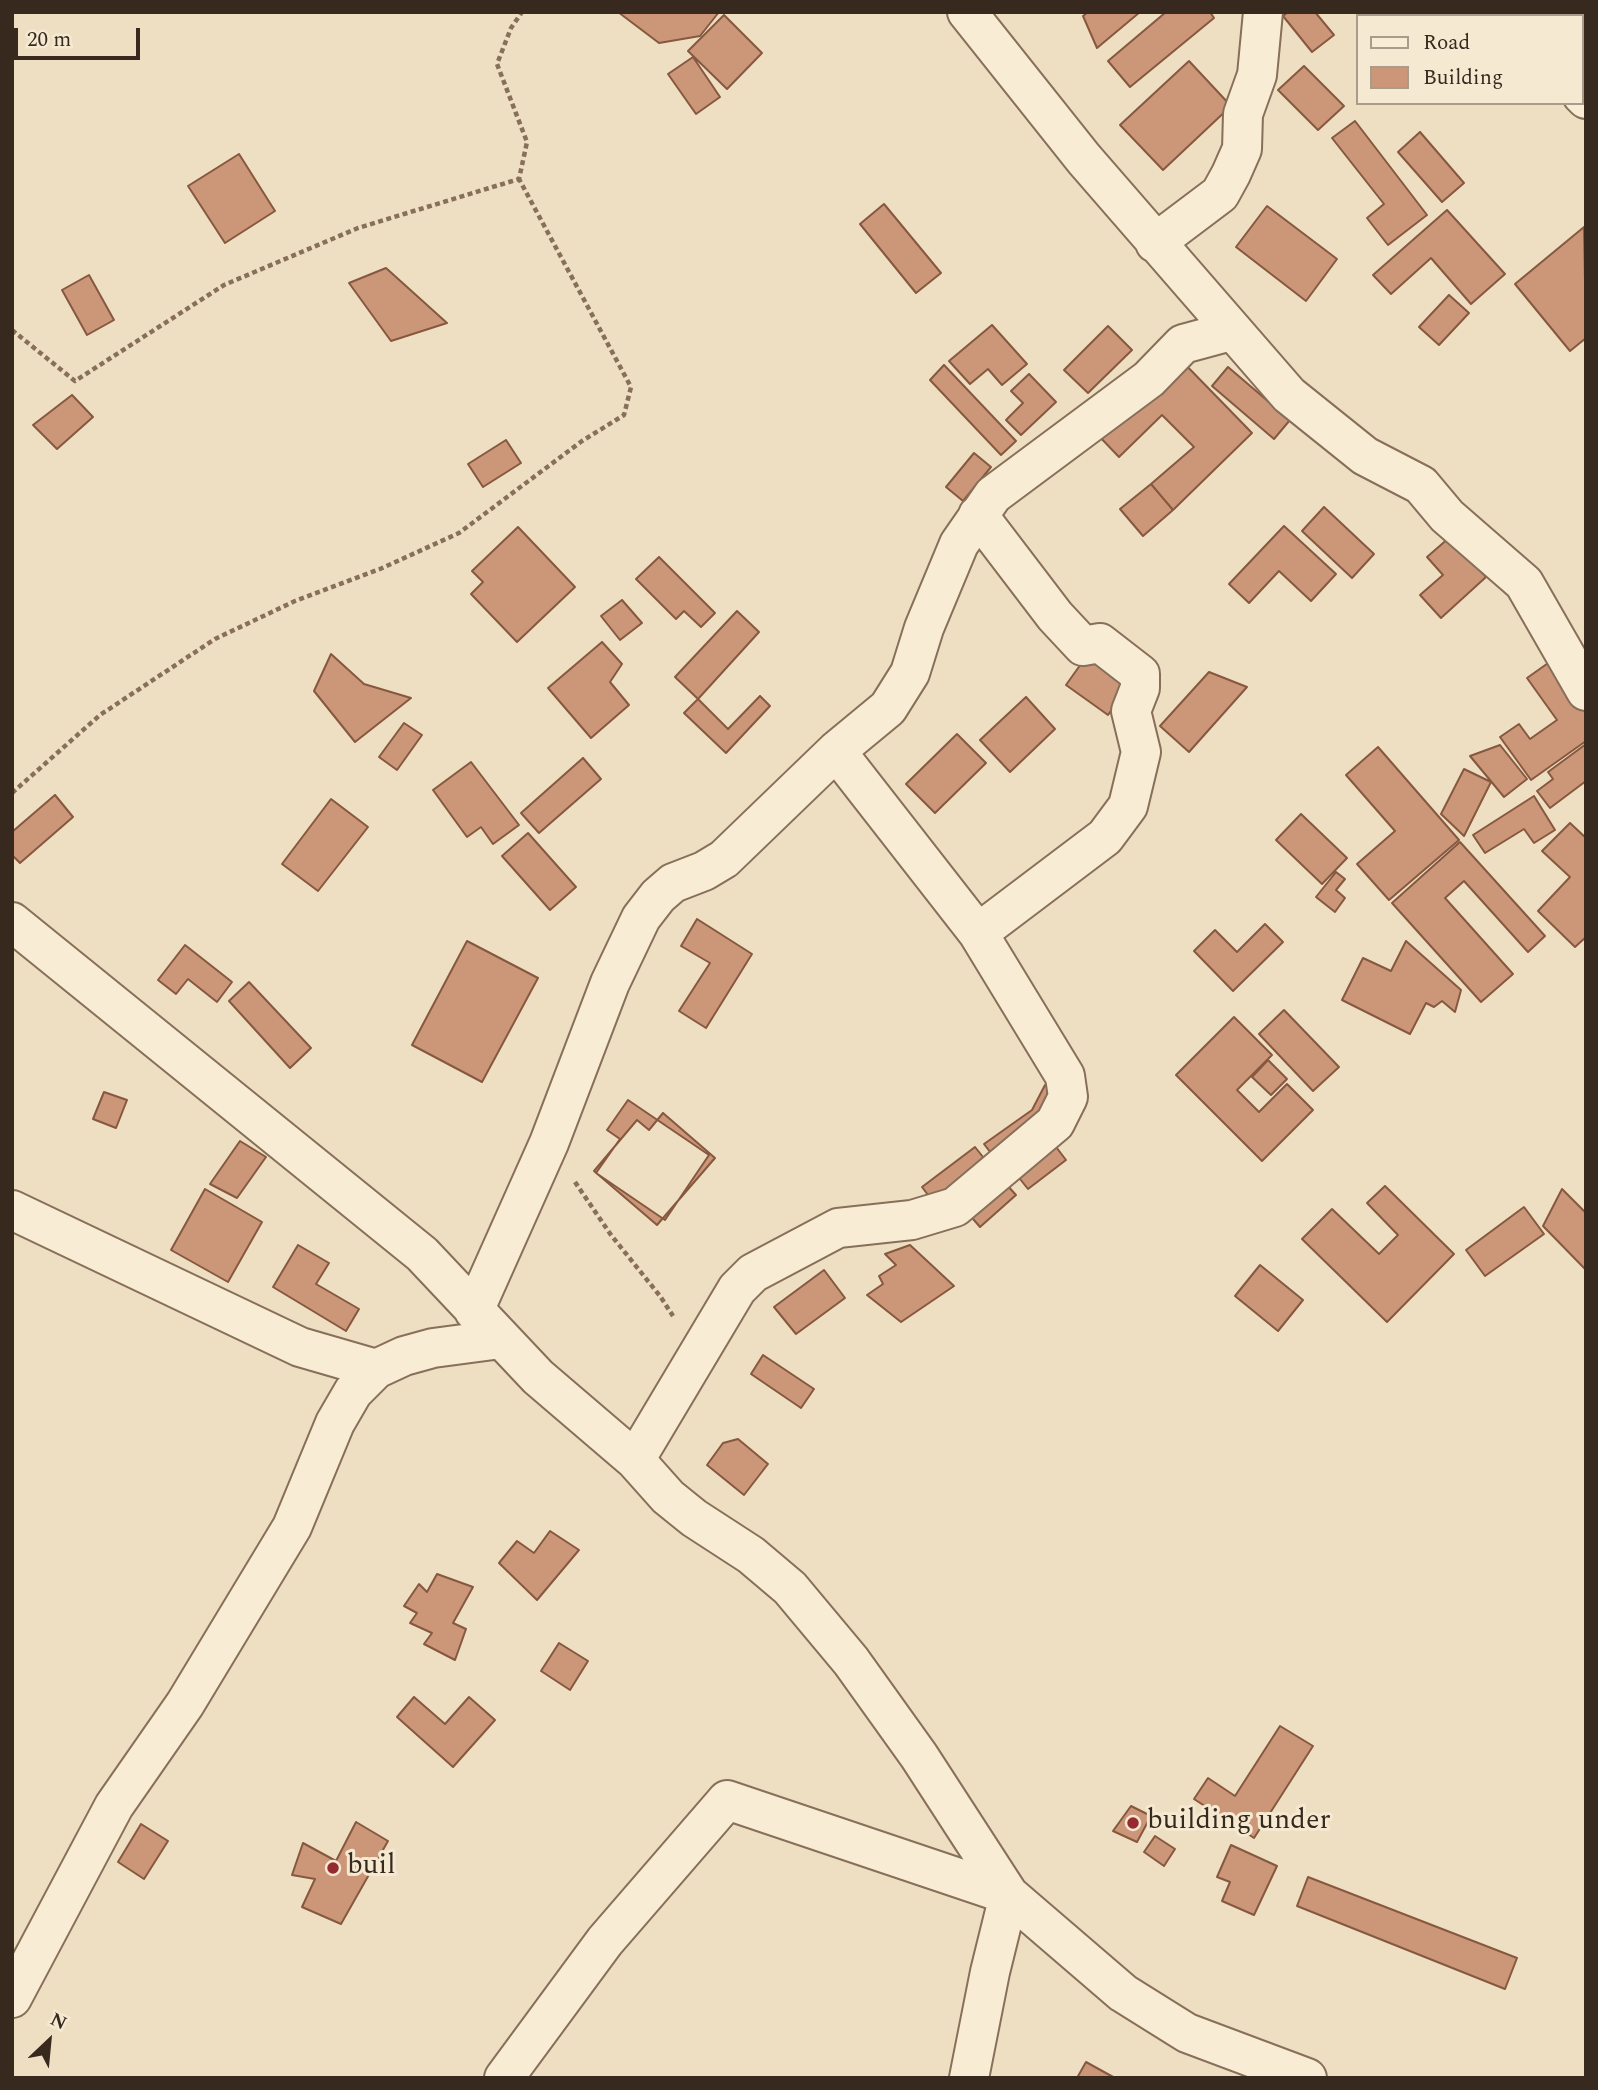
<!DOCTYPE html>
<html>
<head>
<meta charset="utf-8">
<style>
  body { margin:0 }
  #map { position:relative; width:1598px; height:2090px; overflow:hidden; background:#eedec2; font-family:Spectral,serif }
  canvas { display:block }
  .frame { position:absolute; inset:0; border:14px solid #37291e; pointer-events:none }
  .legend { position:absolute; left:1356px; top:14px; width:228px; height:91px; box-sizing:border-box; background:#f5e9d2; border:2px solid #a99c8a; margin:0; padding:9px 12px; list-style:none; font-size:21px; color:#37291e }
  .legend li { display:flex; align-items:center; gap:14px; height:35px }
  .legend b { width:35px; border:2px solid #a99c8a }
  .north { position:absolute; left:14px; top:2006px; width:70px; height:70px; -webkit-text-stroke:5px #f5e9d2; paint-order:stroke; rotate:26deg; font-size:19px; font-weight:700; line-height:28px; text-align:center; color:#37291e }
  .north::after { content:''; display:block; margin:auto; width:24px; height:32px; background:#37291e; clip-path:polygon(50% 0,100% 100%,50% 72%,0 100%) }
  .scale { position:absolute; left:14px; top:28px; width:126px; height:32px; box-sizing:border-box; border:4px solid #37291e; border-top:0; padding-left:9px; font-size:21px; line-height:24px; white-space:nowrap; color:#37291e; -webkit-text-stroke:5px #f5e9d2; paint-order:stroke }
</style>
</head>
<body>
<div id="map">
<canvas width="1598" height="2090"></canvas>
<div class="frame"></div>
<ul class="legend">
<li><b style="height:9px;background:#f8ecd5"></b>Road</li>
<li><b style="height:19px;background:#cc9778"></b>Building</li>
</ul>
<div class="north">N</div>
<div class="scale">20 m</div>
</div>
<script>
const ctx = document.querySelector('canvas').getContext('2d');
ctx.lineJoin = 'round';
function fillPath(path, color) { ctx.fillStyle = color; ctx.fill(path, 'evenodd'); }
const toPath = rows => new Path2D(rows.map(r => 'M' + r).join(''));
function trace(path, color, width, dash) { ctx.strokeStyle = color; ctx.lineWidth = width; ctx.lineCap = dash ? 'butt' : 'round'; ctx.setLineDash(dash || []); ctx.stroke(path); }
function write(font, color, halo, rows, align = 'center') {
  ctx.font = font + ' Spectral,serif'; ctx.lineWidth = 6; ctx.setLineDash([]); ctx.textBaseline = 'middle'; ctx.strokeStyle = halo; ctx.fillStyle = color; for (const [text, x, y, turn = 0] of rows) {
    ctx.save(); ctx.translate(x, y); ctx.rotate((+turn || 0) * Math.PI / 180); ctx.textAlign = isNaN(turn) ? turn : align; if (halo) ctx.strokeText(text, 0, 0); ctx.fillText(text, 0, 0); ctx.restore();
  }
}
const building = toPath([
  [618,12,719,12,700,36,659,43,618,12],
  [1088,12,1140,12,1097,48,1083,16,1088,12],
  [1166,12,1210,12,1214,18,1130,87,1108,61,1166,12],
  [1288,12,1315,12,1334,35,1312,52,1283,16,1288,12],
  [724,15,762,53,727,89,688,51,724,15],
  [693,57,720,97,696,114,668,74,693,57],
  [1189,61,1231,106,1163,170,1120,125,1189,61],
  [1304,66,1344,106,1318,130,1278,90,1304,66],
  [1355,121,1427,215,1388,245,1367,218,1384,204,1332,138,1355,121],
  [1420,132,1464,183,1442,202,1398,152,1420,132],
  [239,154,275,211,225,243,188,186,239,154],
  [884,204,941,273,916,293,860,224,884,204],
  [1267,206,1337,259,1306,301,1236,247,1267,206],
  [1447,210,1505,274,1471,304,1431,258,1391,294,1373,275,1447,210],
  [1584,227,1586,338,1570,351,1515,284,1584,227],
  [386,268,447,323,391,341,349,283,386,268],
  [89,275,114,320,87,335,62,290,89,275],
  [1449,295,1469,313,1439,345,1419,327,1449,295],
  [992,325,1027,364,1002,385,988,369,970,384,949,361,992,325],
  [1108,326,1132,350,1088,393,1064,370,1108,326],
  [1177,356,1252,433,1173,510,1151,484,1194,447,1162,415,1119,457,1096,433,1177,356],
  [944,365,1016,441,1001,455,930,380,944,365],
  [1228,367,1290,420,1274,439,1212,386,1228,367],
  [1029,374,1056,402,1021,435,1006,420,1023,403,1011,391,1029,374],
  [72,395,93,417,57,449,33,425,72,395],
  [506,440,521,463,483,487,468,464,506,440],
  [974,453,991,467,963,501,946,487,974,453],
  [1151,484,1173,510,1143,536,1120,509,1151,484],
  [1324,507,1374,554,1352,578,1302,531,1324,507],
  [1284,526,1336,574,1311,601,1279,571,1249,603,1229,584,1284,526],
  [518,527,575,587,517,642,471,594,483,582,472,571,518,527],
  [1450,537,1486,577,1441,618,1420,595,1443,575,1427,557,1450,537],
  [659,557,715,613,701,627,684,611,676,619,636,579,659,557],
  [622,600,642,623,620,640,601,616,622,600],
  [737,611,759,632,698,699,675,677,737,611],
  [602,642,622,664,610,682,629,705,591,738,548,688,602,642],
  [1093,647,1135,677,1108,715,1066,685,1093,647],
  [331,654,364,684,411,698,355,742,314,691,331,654],
  [1551,661,1586,710,1586,741,1531,780,1500,737,1519,724,1530,739,1557,720,1527,678,1551,661],
  [1209,672,1247,687,1189,752,1160,726,1209,672],
  [760,696,770,706,726,753,684,713,698,699,728,729,760,696],
  [1026,697,1055,729,1010,772,980,740,1026,697],
  [404,723,422,735,397,770,379,757,404,723],
  [957,734,986,763,935,813,906,784,957,734],
  [1586,744,1586,781,1550,808,1537,791,1553,779,1548,772,1586,744],
  [1500,745,1527,779,1504,797,1470,756,1500,745],
  [1378,747,1459,840,1389,900,1357,864,1395,831,1346,775,1378,747],
  [583,758,601,779,539,833,521,813,583,758],
  [471,762,519,825,493,844,481,827,467,837,433,790,471,762],
  [1464,769,1491,782,1464,836,1441,814,1464,769],
  [55,795,73,817,20,863,12,855,12,832,55,795],
  [1534,796,1555,830,1534,843,1524,829,1485,853,1473,835,1534,796],
  [331,799,368,827,318,891,282,864,331,799],
  [1301,814,1347,858,1322,884,1276,840,1301,814],
  [1570,823,1586,838,1586,937,1575,947,1538,911,1570,877,1542,851,1570,823],
  [528,833,576,887,550,910,502,856,528,833],
  [1460,842,1545,936,1528,952,1464,881,1445,898,1513,974,1481,1002,1392,903,1460,842],
  [1336,872,1345,879,1336,890,1345,898,1335,912,1316,897,1336,872],
  [697,919,752,954,706,1028,679,1011,710,963,681,946,697,919],
  [1265,924,1283,942,1233,991,1194,951,1215,930,1237,952,1265,924],
  [467,941,538,978,482,1082,412,1045,467,941],
  [1406,941,1461,990,1455,1012,1442,1001,1434,1007,1426,1003,1410,1034,1342,1000,1363,958,1391,971,1406,941],
  [185,945,232,982,217,1002,188,979,176,994,158,980,185,945],
  [249,982,311,1048,290,1068,229,1001,249,982],
  [1284,1010,1339,1067,1313,1091,1259,1034,1284,1010],
  [1234,1017,1272,1055,1237,1090,1259,1112,1287,1084,1313,1110,1262,1161,1176,1075,1234,1017],
  [1268,1060,1287,1079,1271,1095,1252,1077,1268,1060],
  [1045,1085,1060,1099,997,1161,984,1144,1032,1110,1045,1085],
  [104,1092,127,1100,116,1128,93,1119,104,1092],
  [628,1100,709,1155,665,1220,596,1173,620,1139,607,1130,628,1100],
  [663,1113,715,1158,657,1225,594,1171,637,1120,649,1130,663,1113],
  [1050,1139,1066,1160,1028,1189,1012,1169,1050,1139],
  [240,1141,266,1157,237,1198,210,1184,240,1141],
  [975,1147,991,1167,937,1207,922,1187,975,1147],
  [997,1174,1016,1195,980,1227,961,1205,997,1174],
  [1385,1186,1454,1254,1387,1322,1302,1239,1332,1209,1379,1254,1398,1235,1367,1203,1385,1186],
  [205,1189,262,1222,228,1282,171,1250,205,1189],
  [1562,1189,1586,1213,1586,1270,1543,1226,1562,1189],
  [1524,1207,1544,1234,1485,1276,1466,1250,1524,1207],
  [298,1245,329,1263,316,1284,359,1309,346,1331,273,1287,298,1245],
  [910,1245,954,1286,901,1322,867,1295,883,1284,879,1276,896,1265,885,1254,910,1245],
  [1260,1265,1303,1300,1278,1331,1235,1296,1260,1265],
  [824,1270,845,1298,796,1334,774,1307,824,1270],
  [763,1355,814,1389,801,1408,751,1374,763,1355],
  [738,1439,768,1464,744,1495,707,1465,723,1443,738,1439],
  [550,1531,579,1550,537,1600,499,1563,517,1541,534,1553,550,1531],
  [437,1574,473,1587,453,1623,466,1629,455,1660,424,1644,432,1633,410,1623,417,1613,404,1606,419,1584,427,1592,437,1574],
  [559,1643,588,1661,570,1690,541,1671,559,1643],
  [414,1697,445,1724,469,1697,495,1720,453,1767,397,1717,414,1697],
  [1280,1726,1313,1746,1254,1838,1194,1799,1208,1778,1235,1796,1280,1726],
  [1131,1806,1151,1816,1137,1842,1113,1831,1131,1806],
  [356,1822,388,1841,341,1924,302,1907,315,1879,292,1875,303,1843,336,1861,356,1822],
  [141,1824,168,1841,144,1879,118,1862,141,1824],
  [1155,1836,1175,1849,1164,1866,1144,1852,1155,1836],
  [1231,1845,1277,1866,1254,1915,1222,1901,1230,1882,1217,1877,1231,1845],
  [1308,1877,1517,1958,1505,1989,1297,1906,1308,1877],
  [1086,2062,1115,2078,1077,2078,1086,2062]
]);
fillPath(building, '#cc9778');
trace(building, '#86583f', 2);
const street = toPath([
  [967,12,1084,159,1289,395,1365,456,1421,485,1447,516,1524,583,1586,691],
  [1530,12,1532,16],
  [1582,95,1586,99],
  [1155,243,1220,194,1231,174,1242,149,1243,114,1257,75,1263,12],
  [978,515,1055,616,1083,646,1100,643,1140,674,1140,688,1131,711,1141,752,1128,806,1105,837,978,933],
  [12,922,422,1254,538,1377,635,1460,668,1497,694,1518,751,1555,790,1588,851,1661,919,1756,1009,1895,1123,1993,1187,2033,1307,2078],
  [12,1210,300,1347,376,1369],
  [474,1311,549,1143,610,983,641,918,658,896,673,883,704,871,724,859,836,751,888,708,910,673,924,628,959,544,993,495,1149,379,1183,344,1231,331],
  [635,1460,737,1289,753,1273,838,1228,912,1220,955,1207,1055,1123,1068,1097,1065,1076,978,933,836,751],
  [12,1998,114,1806,185,1704,292,1527,335,1423,353,1392,376,1369,404,1356,433,1348,501,1339],
  [504,2078,605,1941,727,1800,1009,1895,990,1972,969,2078]
]);
trace(street, '#876f59', 42);
trace(toPath([
  [12,330,75,381,224,285,358,228,519,179,527,142,497,64,511,28,522,12],
  [12,793,100,715,215,639,295,601,380,569,459,533,582,441,624,415,631,387,519,179],
  [575,1182,611,1235,660,1296,673,1316]
]), '#876f59', 4.5, [5, 3.5]);
trace(street, '#f8ecd5', 38);
for (const [x, y, r, color] of [
  [1133,1823,7,"#962a30"],
  [333,1868,7,"#962a30"]
]) { const dot = new Path2D(); dot.arc(x, y, r, 0, 2 * Math.PI); ctx.fillStyle = color; ctx.fill(dot); trace(dot, '#f5e9d2', 2.5); }
write('28px', '#37291e', '#f5e9d2', [
  ["building under",1147,1823],
  ["buil",347,1868]
], 'left');
</script>
</body>
</html>
